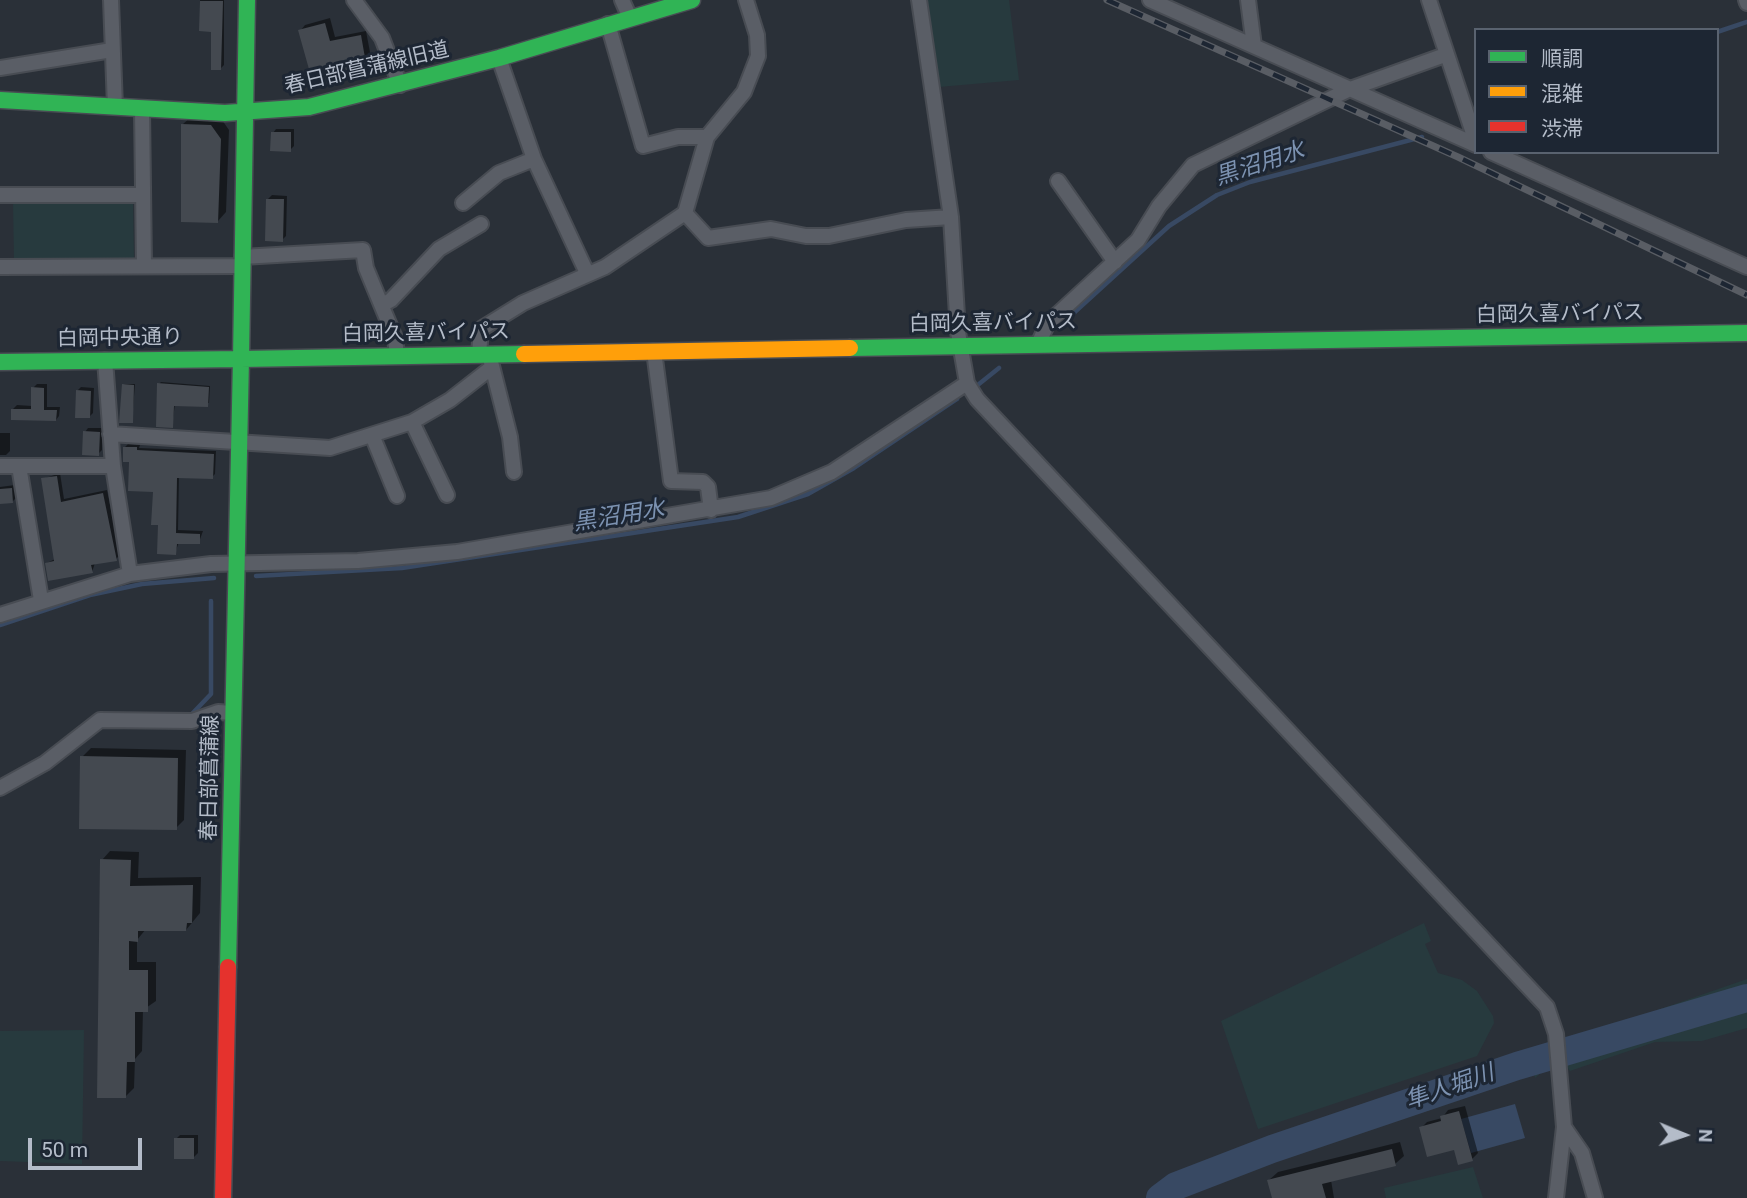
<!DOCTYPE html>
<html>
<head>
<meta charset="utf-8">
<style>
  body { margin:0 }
  #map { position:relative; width:1747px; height:1198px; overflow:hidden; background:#2a3038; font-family:Roboto,"Noto Sans JP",sans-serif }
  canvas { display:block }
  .legend { position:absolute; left:1474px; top:28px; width:245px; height:126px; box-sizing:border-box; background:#1d2633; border:2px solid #59626f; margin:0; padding:9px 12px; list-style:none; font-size:21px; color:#b4bcc9 }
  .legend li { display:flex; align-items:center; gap:14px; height:35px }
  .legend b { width:35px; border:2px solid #59626f }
  .north { position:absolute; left:1649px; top:1100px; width:70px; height:70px; -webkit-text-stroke:5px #1d2633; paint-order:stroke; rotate:92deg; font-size:19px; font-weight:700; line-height:28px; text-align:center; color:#b4bcc9 }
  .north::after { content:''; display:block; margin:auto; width:24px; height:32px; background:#b4bcc9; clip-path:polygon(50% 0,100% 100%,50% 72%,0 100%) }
  .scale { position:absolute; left:28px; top:1138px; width:114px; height:32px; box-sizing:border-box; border:4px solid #b4bcc9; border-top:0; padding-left:9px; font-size:21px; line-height:24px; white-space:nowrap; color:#b4bcc9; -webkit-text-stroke:5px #1d2633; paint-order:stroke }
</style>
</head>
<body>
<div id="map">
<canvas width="1747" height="1198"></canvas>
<ul class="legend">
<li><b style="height:9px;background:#30b455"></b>順調</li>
<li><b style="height:9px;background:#ff9f0a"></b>混雑</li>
<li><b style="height:9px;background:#e5322d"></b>渋滞</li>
</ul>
<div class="north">N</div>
<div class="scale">50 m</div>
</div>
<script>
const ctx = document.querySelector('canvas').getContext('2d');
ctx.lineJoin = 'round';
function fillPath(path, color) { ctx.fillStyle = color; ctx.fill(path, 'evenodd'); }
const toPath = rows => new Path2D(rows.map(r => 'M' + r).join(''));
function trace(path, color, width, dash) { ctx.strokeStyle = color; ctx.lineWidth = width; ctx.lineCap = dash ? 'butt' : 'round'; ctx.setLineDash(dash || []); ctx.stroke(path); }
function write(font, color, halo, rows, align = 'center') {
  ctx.font = font + ' Roboto,"Noto Sans JP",sans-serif'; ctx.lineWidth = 6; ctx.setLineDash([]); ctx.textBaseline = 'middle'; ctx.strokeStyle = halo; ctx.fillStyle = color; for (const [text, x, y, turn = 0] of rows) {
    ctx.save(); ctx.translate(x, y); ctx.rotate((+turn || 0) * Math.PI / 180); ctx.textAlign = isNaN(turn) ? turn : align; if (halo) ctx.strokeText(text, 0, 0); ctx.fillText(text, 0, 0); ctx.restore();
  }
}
fillPath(toPath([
  [927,0,1009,0,1019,80,939,87],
  [133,199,134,261,14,262,13,201],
  [1424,923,1431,941,1425,944,1438,973,1462,980,1477,991,1493,1016,1494,1023,1477,1056,1258,1129,1221,1021],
  [1747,979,1747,1028,1702,1041,1655,1042,1570,1071,1566,1066,1546,1068,1535,1078,1531,1054],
  [84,1030,82,1164,0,1161,0,1031],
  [1473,1167,1483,1198,1386,1198,1384,1188]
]), '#273a3e');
fillPath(toPath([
  [1515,1104,1525,1138,1471,1153,1461,1119]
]), '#384963');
fillPath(toPath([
  [200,0,224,0,224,65,221,68,212,30,201,30],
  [330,18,335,37,366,31,373,68,367,73,300,31,305,25],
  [192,116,220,117,229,130,226,212,218,221,183,124],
  [276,129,294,129,294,146,290,150,273,133],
  [272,195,287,196,286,236,282,240,268,199],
  [161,382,210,386,209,403,175,404,172,426,159,384],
  [37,384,47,384,47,407,60,407,59,416,56,420,13,409,17,405,32,406,33,388],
  [125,384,135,384,132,421,123,385],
  [81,387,94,388,93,413,89,417,77,391],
  [88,428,103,428,102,450,98,454,85,432],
  [0,433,10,433,10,451,6,455,0,455],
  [128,444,140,445,139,448,216,451,215,474,212,477,179,476,178,530,203,531,199,542,179,542,175,553,160,523,155,490,131,461,125,447],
  [60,473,64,499,107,490,120,555,116,559,95,563,92,572,47,563,55,559,43,479],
  [15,485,16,498,12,502,0,503,0,487],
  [91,748,186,750,184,820,176,828,82,757],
  [110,851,139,852,138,878,201,877,200,913,186,930,146,929,137,940,137,962,156,962,156,1001,143,1010,142,1051,135,1059,134,1088,126,1096,102,860],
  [1465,1106,1478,1153,1472,1159,1421,1128,1427,1122,1442,1118,1448,1110],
  [180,1135,198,1135,198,1153,194,1157,176,1139],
  [1400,1142,1404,1156,1395,1164,1331,1180,1334,1198,1274,1198,1269,1180,1278,1172]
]), '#0007');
trace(toPath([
  [1717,32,1747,22],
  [1066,320,1169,226,1217,195,1250,182,1422,137],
  [979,384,999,368],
  [256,576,402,568,738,517,808,494,854,468,957,399],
  [0,625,90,595,142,584,214,578],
  [189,717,211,694,211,601]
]), '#384963', 4.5);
trace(toPath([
  [1160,1198,1176,1186,1272,1149,1517,1066,1747,998]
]), '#384963', 28);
fillPath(toPath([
  [200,1,223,1,221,70,211,70,211,32,199,31],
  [325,23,330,41,361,35,368,75,314,87,298,30],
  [181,124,211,125,221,139,218,223,181,222],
  [271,132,291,132,291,152,270,151],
  [266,199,284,199,283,242,265,241],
  [157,383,209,387,208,407,174,406,173,428,156,427],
  [122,384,134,385,133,423,119,423],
  [31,387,44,388,44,410,57,410,56,421,11,420,11,409,31,409],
  [76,390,91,391,90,418,75,418],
  [83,431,100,432,99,456,82,455],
  [123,447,137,447,137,450,214,454,213,479,177,478,176,533,200,534,200,544,177,544,176,555,157,554,158,525,151,525,153,492,128,491,129,462,123,462],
  [57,476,61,502,103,493,117,561,91,565,93,573,48,581,45,563,54,561,41,478],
  [12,488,13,503,0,504,0,489],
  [80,756,178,758,177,830,79,829],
  [100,859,131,860,130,886,193,885,192,923,187,923,186,931,138,931,138,942,129,941,129,970,148,970,148,1012,135,1012,135,1062,127,1062,126,1098,97,1098],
  [1459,1111,1473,1161,1458,1165,1454,1150,1427,1157,1419,1127,1441,1121,1440,1116],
  [174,1138,194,1138,194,1159,174,1159],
  [1392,1149,1396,1166,1322,1184,1326,1198,1272,1198,1267,1180]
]), '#444950');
const street = toPath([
  [111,0,115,107],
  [354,0,382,38,400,85],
  [622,0,630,18],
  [919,0,951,217,958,332,967,383,977,399,1547,1007,1556,1034,1564,1127,1556,1198],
  [1150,0,1476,145],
  [1248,0,1254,46],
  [1429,0,1476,142],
  [1746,0,1747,3],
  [608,24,643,146,678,137,707,137],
  [499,58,534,159,587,273],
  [0,68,112,50],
  [142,109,144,266],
  [1491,152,1747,267],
  [1058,181,1115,262],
  [0,195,141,195],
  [463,203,499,173,534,159],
  [685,213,707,137,744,92,758,56,757,35,746,0],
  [242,257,363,250,366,268,395,338,397,356],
  [0,267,242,266],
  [382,305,391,300,439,249,481,224],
  [1038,344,1048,323,1138,240,1159,206,1193,165,1350,89,1445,55],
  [654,351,671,481,703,482,708,487,711,510],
  [479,354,481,329,523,303,605,267,685,213,708,238,771,229,806,236,829,236,906,220,951,217],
  [105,360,113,466,130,574],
  [491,362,510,437,514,472],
  [412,422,447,495],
  [110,434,330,448,412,422,450,400,491,368],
  [372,435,397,496],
  [0,466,113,466],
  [19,466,41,600],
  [0,615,130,574,211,564,358,561,457,552,771,498,832,472,967,383],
  [0,788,45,763,100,720,192,721,218,712,233,713],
  [1564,1127,1582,1153,1595,1198]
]);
const fast = toPath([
  [0,100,225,113,309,107,499,58,692,0],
  [850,348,1747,333],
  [0,362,241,359,247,0],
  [228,967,241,359,524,354]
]);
const slow = toPath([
  [524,354,850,348]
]);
const jam = toPath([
  [223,1198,228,967]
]);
trace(street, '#484c53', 18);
trace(fast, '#484c53', 19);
trace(slow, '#484c53', 19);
trace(jam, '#484c53', 19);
trace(street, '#5a5e66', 14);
trace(fast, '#30b455', 16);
trace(slow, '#ff9f0a', 16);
trace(jam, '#e5322d', 16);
const rail = toPath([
  [1107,0,1458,157,1747,295]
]);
trace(rail, '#595d64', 7);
trace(rail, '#1d2633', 4.5, [13]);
write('21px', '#b4bcc9', '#1d2633', [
  ["春日部菖蒲線旧道",367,69,-13],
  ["白岡久喜バイパス",1560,315,-1],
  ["白岡久喜バイパス",993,324,-1],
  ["白岡久喜バイパス",426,334,-1],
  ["白岡中央通り",120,339,-1],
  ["春日部菖蒲線",211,778,-89]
]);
write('italic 23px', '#7c92b1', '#1d2633', [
  ["黒沼用水",1260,165,-18],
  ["黒沼用水",619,517,-9],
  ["隼人堀川",1450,1088,-19]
]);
</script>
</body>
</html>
